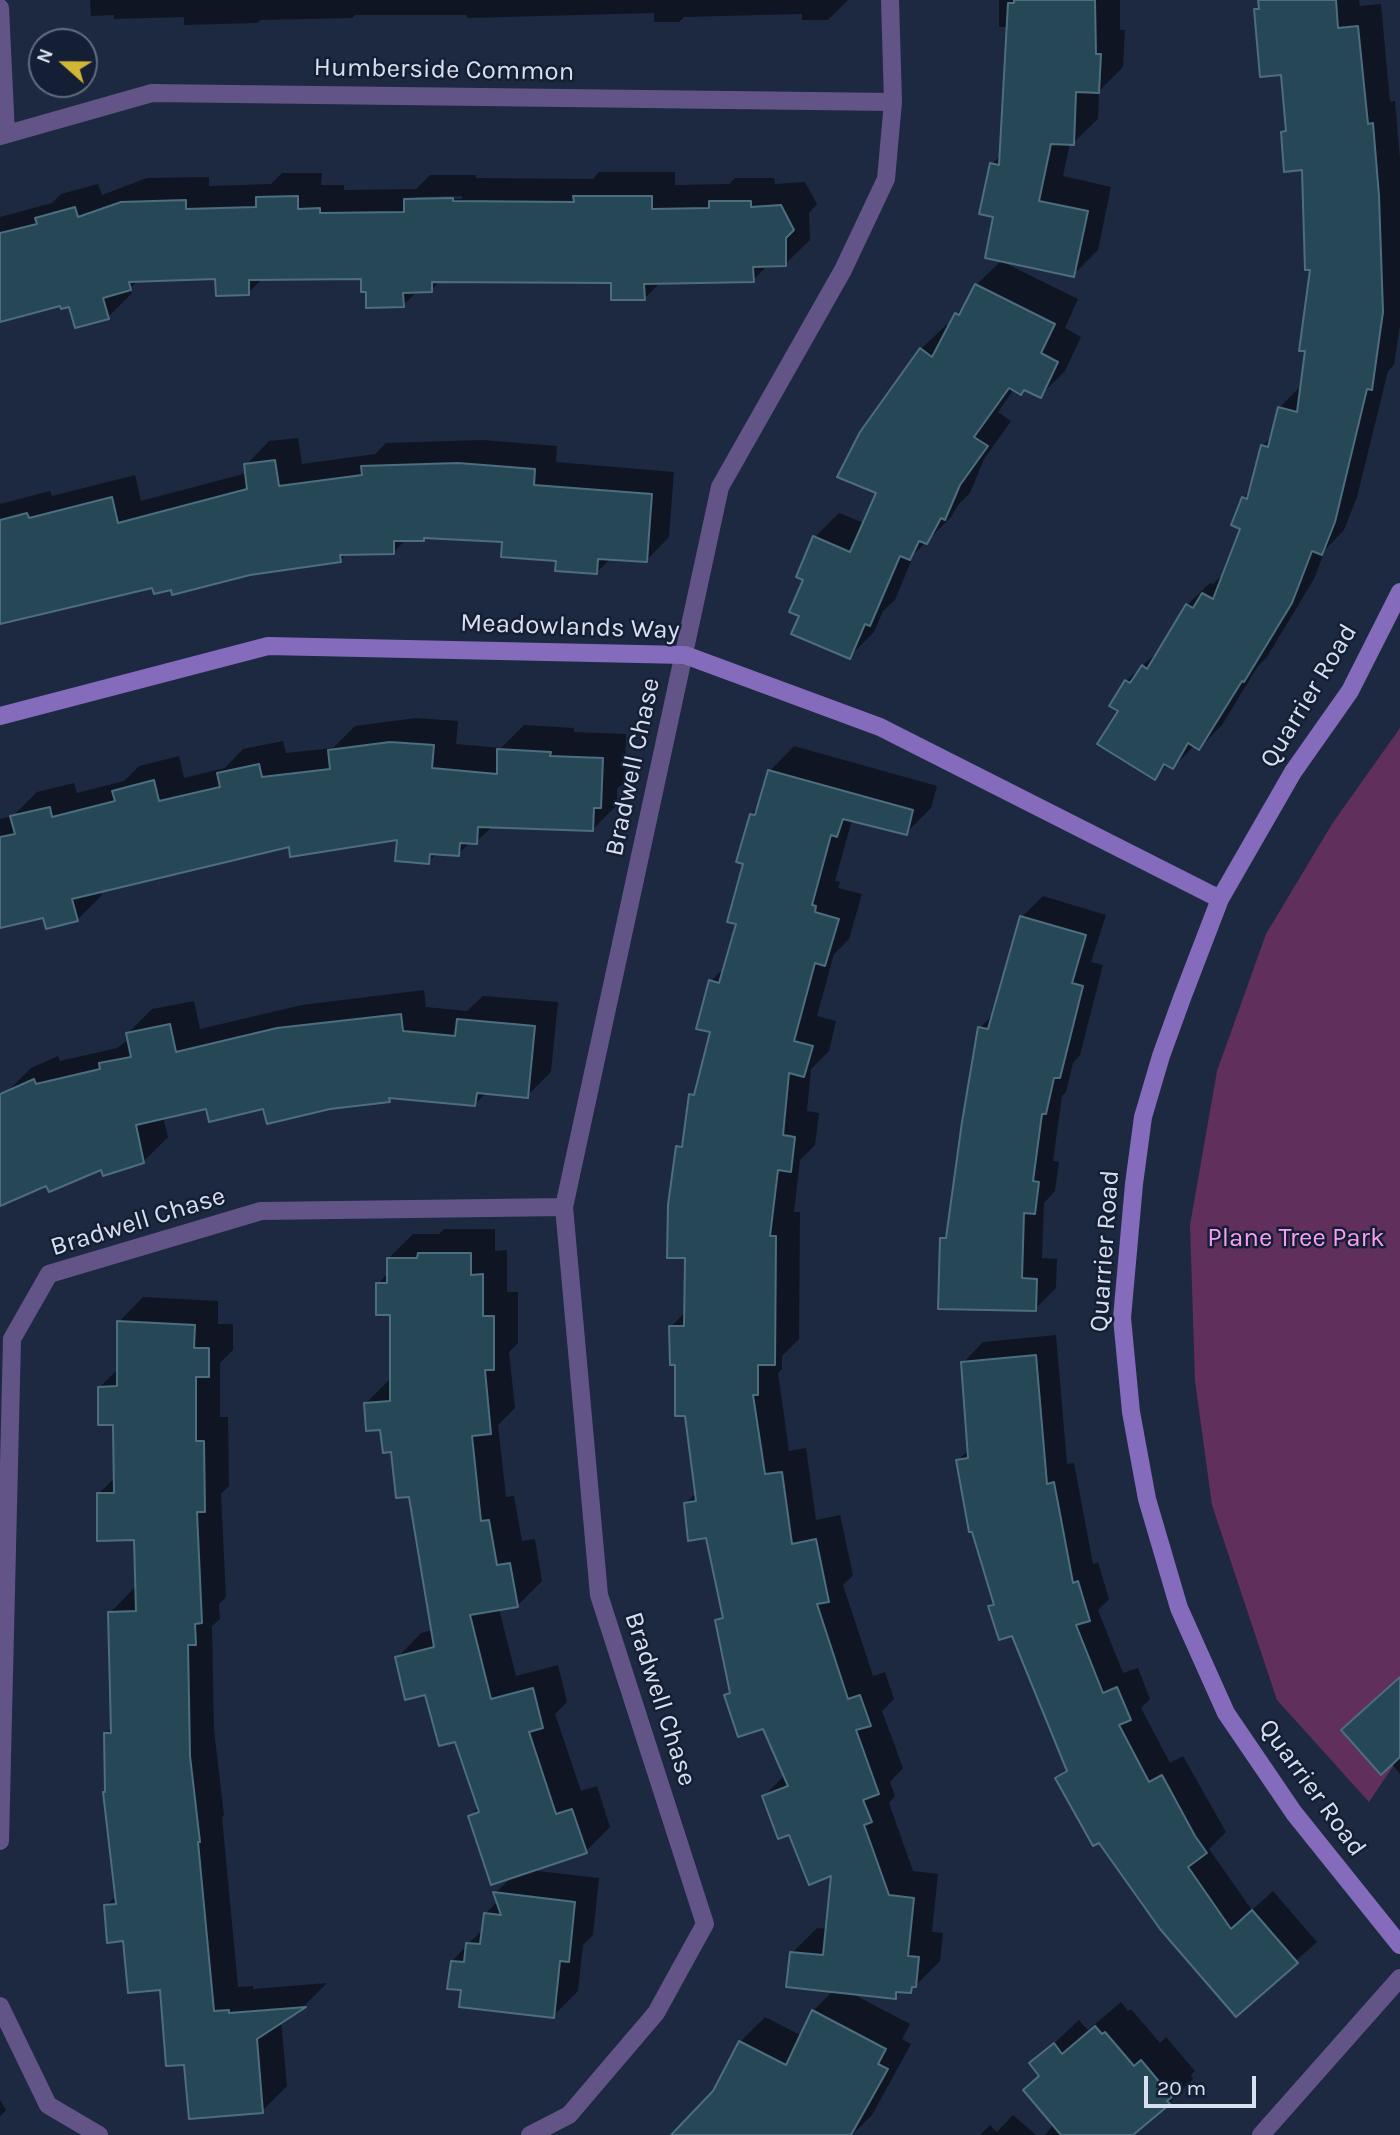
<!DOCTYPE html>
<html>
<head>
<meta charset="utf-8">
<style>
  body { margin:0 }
  #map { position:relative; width:1400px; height:2135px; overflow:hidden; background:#1d2941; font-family:Karla,sans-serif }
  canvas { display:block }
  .north { position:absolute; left:28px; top:28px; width:70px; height:70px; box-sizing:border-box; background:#141f36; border:2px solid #626c80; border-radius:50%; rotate:291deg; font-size:19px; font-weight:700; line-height:28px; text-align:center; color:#d8e0f0 }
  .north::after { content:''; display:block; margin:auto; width:24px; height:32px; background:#d2b736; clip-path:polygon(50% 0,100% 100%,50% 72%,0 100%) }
  .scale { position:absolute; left:1144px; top:2076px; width:112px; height:32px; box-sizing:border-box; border:4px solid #d8e0f0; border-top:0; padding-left:9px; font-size:21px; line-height:24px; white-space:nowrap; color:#d8e0f0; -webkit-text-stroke:5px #141f36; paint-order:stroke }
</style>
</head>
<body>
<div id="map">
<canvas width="1400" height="2135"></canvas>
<div class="north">N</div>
<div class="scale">20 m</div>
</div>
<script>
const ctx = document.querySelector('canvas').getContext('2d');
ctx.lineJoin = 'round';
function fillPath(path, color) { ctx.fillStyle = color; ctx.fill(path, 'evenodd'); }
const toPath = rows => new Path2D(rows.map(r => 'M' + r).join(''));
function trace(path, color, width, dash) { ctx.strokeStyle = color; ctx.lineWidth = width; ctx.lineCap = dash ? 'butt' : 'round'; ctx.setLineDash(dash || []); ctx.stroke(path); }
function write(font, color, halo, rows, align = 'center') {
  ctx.font = font + ' Karla,sans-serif'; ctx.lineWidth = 5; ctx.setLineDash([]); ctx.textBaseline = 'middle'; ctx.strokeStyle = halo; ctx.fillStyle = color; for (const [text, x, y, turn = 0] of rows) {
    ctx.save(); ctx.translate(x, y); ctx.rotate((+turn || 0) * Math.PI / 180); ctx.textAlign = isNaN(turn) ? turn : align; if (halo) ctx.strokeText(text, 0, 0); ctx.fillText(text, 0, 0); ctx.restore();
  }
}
fillPath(toPath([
  [1400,728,1400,1756,1369,1802,1277,1700,1212,1505,1195,1381,1190,1225,1217,1071,1266,934,1332,824]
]), '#602f5c');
fillPath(toPath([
  [90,0,848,0,828,20,802,20,802,14,684,17,679,22,654,22,654,13,467,18,467,15,355,15,352,18,261,20,257,23,184,25,184,17,114,19,114,15,91,16],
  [999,0,1120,0,1120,30,1125,30,1123,67,1099,91,1098,119,1073,143,1070,143,1063,176,1111,187,1098,250,1073,275,995,215,992,164,1001,155,1009,27,999,27],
  [1260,0,1359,0,1360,6,1381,4,1390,102,1395,101,1400,159,1400,325,1394,365,1388,371,1357,497,1344,530,1325,550,1314,579,1267,657,1258,666,1222,725,1199,748,1195,745,1173,767,1168,764,1155,777,1121,711,1111,705,1126,681,1161,649,1187,605,1210,583,1213,584,1225,572,1242,528,1243,498,1251,490,1262,446,1272,437,1279,408,1302,385,1312,268,1304,168,1282,133,1288,128,1283,73,1256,10,1260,5],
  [599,172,675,172,675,185,729,184,735,178,774,178,775,184,805,182,817,204,809,213,810,240,785,264,768,265,753,280,661,282,644,299,613,282,441,280,431,290,418,291,403,305,368,291,363,277,263,278,248,293,217,277,139,280,130,288,132,293,108,317,61,304,0,321,0,217,52,203,61,194,98,184,102,195,147,178,209,177,209,186,271,184,282,173,322,173,321,185,344,185,344,190,416,189,430,175,476,175,476,178,593,179],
  [462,196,462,199,413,200,416,197],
  [1001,261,1078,299,1065,328,1081,337,1065,371,1040,396,1025,388,1014,389,998,412,1011,421,984,459,970,493,958,505,951,517,914,554,895,600,883,611,874,632,850,656,801,616,805,579,815,537,839,513,864,523,878,492,921,349,946,325,949,327,956,314,967,303,976,285],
  [298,438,302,464,375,454,386,443,483,440,557,446,556,462,674,472,669,537,646,561,611,558,596,573,504,541,427,536,424,539,406,539,393,553,347,553,340,561,173,587,154,585,0,624,0,504,50,491,52,496,135,475,141,501,247,473,246,465,269,441],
  [416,718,458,721,456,744,501,748,524,725,574,728,574,732,626,734,625,782,617,789,617,805,592,830,493,826,476,842,470,842,458,854,438,852,428,862,399,838,290,845,100,890,102,895,77,920,45,916,0,927,0,819,13,816,37,792,74,783,77,793,124,781,139,766,179,756,184,778,225,768,243,749,283,741,286,753,333,748,355,726],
  [794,746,937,786,931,808,906,833,852,820,835,881,840,882,838,888,862,894,849,939,834,954,817,1016,836,1021,829,1051,811,1069,807,1111,819,1113,815,1145,800,1160,794,1212,800,1212,799,1339,782,1356,782,1369,778,1373,789,1451,806,1448,816,1520,840,1515,853,1575,843,1585,873,1676,885,1672,894,1699,882,1711,903,1768,890,1782,895,1796,889,1803,913,1871,938,1874,932,1932,943,1933,940,1961,910,1991,902,1990,895,1997,849,1992,910,2024,902,2039,911,2044,872,2115,852,2135,678,2135,714,2092,740,2042,765,2017,802,2036,813,2011,834,1990,792,1953,817,1928,828,1929,833,1874,790,1833,764,1796,785,1775,764,1726,726,1695,731,1690,717,1621,724,1614,708,1536,685,1504,697,1492,686,1414,671,1327,686,1311,687,1256,678,1147,685,1140,691,1095,698,1087,713,1031,711,981,726,966,738,923,751,814,760,806,770,771],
  [1043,896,1106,915,1091,962,1103,965,1080,1055,1073,1063,1066,1092,1062,1096,1053,1161,1059,1162,1055,1191,1044,1203,1042,1258,1057,1259,1056,1288,1035,1309,942,1239,948,1232,980,1028,994,1013,1022,917],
  [424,990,426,1007,467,1011,483,996,558,1002,551,1072,527,1096,487,1092,475,1104,392,1096,389,1100,207,1107,163,1117,168,1137,144,1161,103,1167,47,1184,0,1204,0,1104,6,1093,31,1068,58,1056,60,1061,117,1048,129,1039,127,1034,152,1009,194,1001,200,1029,302,1005],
  [444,1229,495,1229,495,1251,507,1250,507,1292,518,1292,518,1343,509,1352,515,1408,498,1425,506,1497,514,1496,522,1541,535,1539,542,1581,517,1606,499,1609,516,1676,558,1665,567,1702,555,1714,581,1791,597,1786,610,1827,586,1851,530,1870,599,1878,593,1935,583,1945,578,1991,553,2016,463,1989,452,1961,484,1928,485,1914,498,1901,495,1893,513,1876,470,1816,479,1807,456,1740,427,1693,397,1658,421,1633,433,1630,410,1495,392,1450,365,1404,390,1379,391,1313,378,1284,388,1273,388,1259,413,1234,439,1234],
  [143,1297,218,1301,218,1324,233,1324,233,1350,220,1363,220,1417,228,1417,229,1486,221,1494,226,1597,219,1604,220,1619,212,1626,214,1730,224,1815,222,1817,238,1987,253,1986,253,1989,327,1983,305,2005,281,2021,287,2086,262,2111,186,2063,161,1988,125,1939,106,1906,117,1895,107,1791,106,1734,112,1727,110,1613,134,1588,137,1588,136,1538,98,1494,116,1477,115,1423,100,1387,118,1369,119,1322],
  [1056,1335,1067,1464,1074,1463,1093,1564,1098,1562,1109,1599,1098,1610,1123,1673,1138,1668,1150,1699,1141,1708,1170,1763,1183,1756,1226,1832,1209,1849,1252,1910,1273,1891,1317,1942,1236,2014,1057,1778,1067,1768,1013,1634,990,1607,995,1602,958,1460,970,1449,963,1363,983,1342],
  [1400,1677,1400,1774,1391,1763],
  [1121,2002,1128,2011,1131,2009,1160,2043,1166,2037,1195,2071,1191,2075,1193,2079,1169,2103,1113,2135,1045,2135,1054,2124,1025,2090,1040,2074,1032,2064,1079,2020,1088,2030],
  [0,2100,6,2110,0,2116],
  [1013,2115,1036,2135,980,2135,990,2125,997,2132]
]), '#0007');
const building = toPath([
  [1014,0,1095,0,1096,54,1101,54,1099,93,1076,92,1074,145,1051,144,1039,201,1088,211,1074,277,985,258,993,217,979,214,990,163,999,165,1008,3,1014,3,1014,0],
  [1258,0,1336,0,1338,28,1358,26,1368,124,1373,123,1379,196,1383,312,1379,340,1372,390,1367,389,1335,522,1322,555,1312,551,1292,603,1244,682,1242,681,1199,750,1188,743,1173,769,1164,764,1155,780,1097,744,1118,711,1109,706,1125,680,1130,683,1142,665,1147,669,1186,604,1193,608,1202,593,1213,599,1240,529,1231,525,1242,497,1247,499,1261,445,1268,447,1278,407,1297,412,1305,351,1299,351,1310,270,1305,270,1302,170,1284,172,1281,132,1286,131,1281,75,1260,77,1254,9,1259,9,1258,0],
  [298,196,298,209,320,208,320,213,404,212,404,199,453,198,453,201,574,202,573,196,652,196,652,209,709,208,709,201,751,201,751,207,781,205,794,230,786,238,786,266,753,267,754,282,644,284,645,300,611,300,611,283,432,282,432,292,403,293,404,307,366,308,366,292,361,292,361,279,249,280,249,295,216,296,215,279,129,282,131,290,103,298,109,319,75,328,69,307,61,309,60,306,0,322,0,233,37,224,35,218,75,207,78,217,121,202,186,200,186,209,256,207,256,197,298,196],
  [975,284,1055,324,1041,353,1058,362,1041,398,1024,390,1021,395,1009,388,974,437,988,446,960,485,945,520,941,518,927,544,919,541,910,560,900,556,870,626,865,624,850,659,791,634,799,616,789,612,803,580,796,577,813,536,850,552,876,493,837,477,860,432,920,348,932,357,955,313,959,315,975,284],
  [275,460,279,486,362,475,361,466,458,463,535,469,534,485,652,494,647,562,598,559,597,574,555,571,556,561,501,557,502,542,424,538,424,541,394,541,394,554,340,555,341,562,250,575,172,595,171,590,154,594,152,588,0,624,0,520,27,513,29,518,112,497,118,523,247,489,244,464,275,460],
  [390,742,434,745,432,768,497,774,497,749,551,752,550,756,603,758,601,808,594,808,593,831,478,827,477,844,460,843,459,856,430,854,429,864,395,861,397,840,290,857,289,847,72,899,78,921,46,929,43,918,0,928,0,837,15,834,10,816,50,807,52,817,115,801,112,791,154,780,159,801,220,787,217,773,259,764,262,777,330,769,328,750,390,742],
  [768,770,913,810,907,835,843,819,837,837,831,835,812,905,816,906,815,912,839,919,825,966,815,963,794,1041,813,1046,804,1077,789,1073,783,1135,795,1137,791,1172,778,1170,770,1236,776,1236,775,1365,758,1365,758,1395,753,1395,765,1474,782,1472,792,1544,816,1539,829,1602,817,1604,848,1699,860,1695,871,1726,856,1730,879,1794,863,1800,872,1822,864,1825,889,1895,914,1898,908,1956,919,1957,916,1987,912,1987,911,1993,896,1992,896,1999,786,1987,790,1952,823,1955,831,1876,809,1885,789,1835,778,1839,762,1796,788,1786,763,1729,738,1737,724,1695,730,1693,715,1620,723,1618,706,1538,688,1541,684,1503,696,1501,685,1416,675,1416,675,1365,670,1365,669,1326,684,1326,685,1258,667,1258,668,1205,676,1146,682,1147,689,1094,694,1095,710,1032,696,1029,709,980,719,983,736,924,727,922,743,864,736,862,750,814,755,815,768,770],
  [1020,916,1086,935,1072,983,1083,986,1060,1078,1054,1078,1046,1114,1042,1114,1033,1181,1039,1182,1035,1214,1024,1213,1022,1278,1037,1279,1036,1311,938,1309,940,1238,946,1238,962,1122,978,1027,988,1029,1020,916],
  [401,1014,403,1031,455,1036,457,1019,535,1026,528,1098,477,1093,475,1106,389,1098,390,1102,330,1109,267,1124,263,1109,209,1122,206,1109,136,1125,144,1163,103,1176,101,1170,49,1192,46,1186,0,1206,0,1094,34,1079,36,1084,100,1069,99,1063,131,1057,126,1033,170,1024,176,1052,277,1028,401,1014],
  [418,1253,471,1253,471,1275,483,1274,483,1316,494,1316,494,1370,485,1370,491,1434,472,1436,481,1521,489,1520,497,1565,510,1563,518,1607,470,1615,491,1699,533,1688,543,1728,529,1732,556,1814,572,1809,587,1853,491,1885,468,1816,479,1812,455,1742,439,1746,425,1695,405,1700,395,1657,434,1647,409,1497,396,1498,391,1452,383,1453,380,1430,366,1431,364,1403,390,1401,390,1315,376,1315,376,1283,387,1283,387,1258,417,1258,418,1253],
  [117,1321,195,1325,194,1348,209,1348,209,1377,196,1377,196,1441,204,1441,205,1512,197,1512,202,1623,195,1624,196,1645,188,1645,190,1756,200,1842,198,1842,214,2011,229,2010,229,2013,306,2007,257,2039,263,2113,189,2119,184,2065,166,2066,160,1990,128,1993,123,1941,107,1943,104,1905,116,1904,103,1792,105,1792,104,1733,111,1733,108,1612,136,1611,134,1540,97,1541,97,1493,114,1493,113,1425,98,1425,98,1387,117,1386,117,1321],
  [1036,1355,1047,1484,1054,1482,1073,1583,1078,1581,1090,1621,1076,1625,1103,1693,1117,1687,1131,1720,1119,1725,1149,1782,1162,1775,1195,1836,1207,1853,1188,1867,1231,1929,1252,1910,1298,1963,1236,2017,1160,1929,1099,1843,1093,1846,1055,1778,1067,1771,1012,1636,999,1640,988,1606,994,1605,972,1532,969,1532,956,1460,968,1458,961,1362,1036,1355],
  [1400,1677,1400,1757,1381,1775,1341,1730,1400,1677],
  [493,1892,575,1902,569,1962,560,1961,554,2018,459,2007,461,1990,447,1989,451,1961,464,1962,466,1943,480,1944,484,1913,501,1915,493,1892],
  [812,2010,886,2049,878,2064,888,2069,851,2135,671,2135,713,2091,739,2041,786,2065,812,2010],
  [1095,2026,1102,2034,1105,2032,1134,2066,1141,2060,1172,2097,1167,2101,1170,2104,1133,2135,1061,2135,1023,2090,1039,2076,1029,2063,1054,2043,1062,2054,1095,2026]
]);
fillPath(building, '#264756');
trace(building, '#4c6e7e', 2);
trace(toPath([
  [0,8,6,134],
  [0,136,152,93,893,102],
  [0,1841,12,1339,49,1274,261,1211,564,1207],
  [0,2006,48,2105,99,2135],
  [530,2135,569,2115,656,2013,705,1924,599,1595,564,1207,720,487,843,270,886,179,893,102,890,0],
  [1261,2135,1400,1978]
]), '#635487', 18);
trace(toPath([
  [1400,592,1350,691,1293,772,1220,899,1182,998,1161,1056,1143,1117,1134,1184,1122,1318,1131,1412,1147,1499,1179,1608,1226,1713,1294,1813,1400,1945],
  [0,716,268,646,685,655,880,727,1220,899]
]), '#846bbc', 18);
write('26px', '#d8e0f0', '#141f36', [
  ["Humberside Common",444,70,1],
  ["Meadowlands Way",570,627,2],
  ["Quarrier Road",1309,696,-59],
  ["Bradwell Chase",633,767,-78],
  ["Bradwell Chase",138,1222,-17],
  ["Quarrier Road",1105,1251,-86],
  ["Bradwell Chase",660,1699,72],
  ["Quarrier Road",1312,1788,54]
]);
write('26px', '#f99df2', '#141f36', [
  ["Plane Tree Park",1296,1239]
]);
</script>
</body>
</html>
